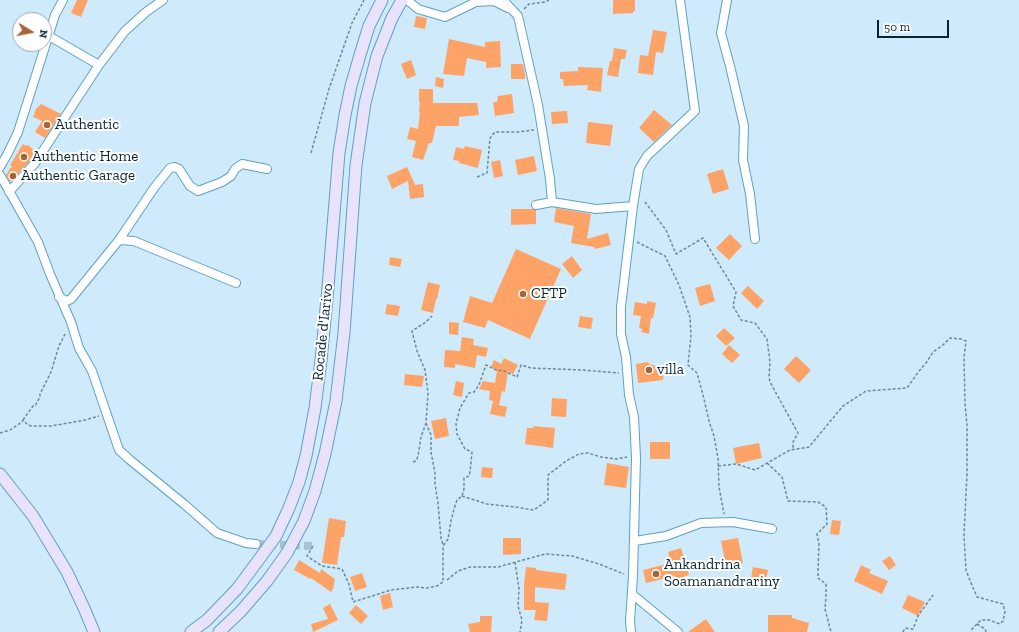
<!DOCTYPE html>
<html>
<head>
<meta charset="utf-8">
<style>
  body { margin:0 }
  #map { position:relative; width:1019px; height:632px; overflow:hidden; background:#cfeafa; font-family:"Zilla Slab",serif }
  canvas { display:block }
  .north { position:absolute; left:12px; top:12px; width:40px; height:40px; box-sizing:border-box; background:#fff; border:1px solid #9ca8ad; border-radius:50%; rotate:100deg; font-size:11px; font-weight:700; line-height:16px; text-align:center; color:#072533 }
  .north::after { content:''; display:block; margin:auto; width:14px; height:18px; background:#a86434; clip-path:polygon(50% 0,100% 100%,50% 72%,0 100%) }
  .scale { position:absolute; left:877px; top:20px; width:72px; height:18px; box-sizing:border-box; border:2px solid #072533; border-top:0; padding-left:5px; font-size:12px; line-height:14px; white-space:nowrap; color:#072533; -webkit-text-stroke:3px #fff; paint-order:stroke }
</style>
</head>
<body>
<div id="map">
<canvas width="1019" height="632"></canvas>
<div class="north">N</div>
<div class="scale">50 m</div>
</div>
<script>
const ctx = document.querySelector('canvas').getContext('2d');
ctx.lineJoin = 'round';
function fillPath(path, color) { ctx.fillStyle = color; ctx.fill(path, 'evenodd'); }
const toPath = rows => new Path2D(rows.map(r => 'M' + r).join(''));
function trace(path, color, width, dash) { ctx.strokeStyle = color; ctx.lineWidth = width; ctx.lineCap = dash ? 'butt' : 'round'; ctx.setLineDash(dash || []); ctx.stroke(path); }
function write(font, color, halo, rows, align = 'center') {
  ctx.font = font + ' "Zilla Slab",serif'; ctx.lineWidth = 4; ctx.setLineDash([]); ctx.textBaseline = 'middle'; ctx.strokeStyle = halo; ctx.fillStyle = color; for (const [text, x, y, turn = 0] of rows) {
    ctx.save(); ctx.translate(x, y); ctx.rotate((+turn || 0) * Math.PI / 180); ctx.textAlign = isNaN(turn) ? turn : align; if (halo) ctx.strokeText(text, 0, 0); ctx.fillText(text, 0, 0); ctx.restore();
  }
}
fillPath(toPath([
  [77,0,88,0,81,17,71,13],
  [613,0,635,0,635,11,633,11,633,13,613,14],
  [416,16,427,18,425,29,414,27],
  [653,30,667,32,663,53,656,52,653,75,638,73,640,55,648,56],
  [449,39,485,47,485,42,500,41,501,67,486,68,486,62,467,58,464,76,443,74],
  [614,48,627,50,625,59,621,59,618,77,607,75,610,61,612,61],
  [411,60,416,75,407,79,401,64],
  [511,64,523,64,525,74,525,79,511,79],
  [578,67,603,68,601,92,587,90,588,85,564,86,563,79,560,79,560,72,578,71],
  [436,77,444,79,443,88,435,86],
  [419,89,433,89,433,103,477,103,479,115,459,117,459,126,436,126,432,143,429,143,423,160,412,157,416,141,407,139,410,127,418,129,420,113,419,112,420,102,419,102],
  [512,94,514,113,495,116,493,102,497,102,498,96],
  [41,104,61,114,45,138,35,132,42,121,33,117,36,109],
  [654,110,672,125,654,142,639,128],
  [567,111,568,123,552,124,551,112],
  [588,122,613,125,610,146,586,143],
  [23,144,26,146,28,145,35,151,31,160,10,182,6,175,12,166,10,165],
  [465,146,482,150,478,168,459,163,459,161,453,160,456,147,464,149],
  [534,156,537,171,518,175,515,160],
  [500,160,503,176,494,178,491,162],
  [407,167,415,185,423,184,424,197,410,199,408,181,392,189,387,176],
  [723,169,729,189,713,194,707,174],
  [556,208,591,214,587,239,608,233,611,245,595,249,594,247,571,243,574,226,554,222],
  [511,209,532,209,536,210,536,224,511,225],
  [730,234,742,246,729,260,716,248],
  [516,249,561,269,530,339,488,320,485,328,463,322,470,296,492,303],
  [572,256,582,270,573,278,562,264],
  [390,257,402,259,400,267,389,265],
  [428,282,440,285,437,299,436,299,433,313,421,310],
  [710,284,715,301,700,306,695,288],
  [748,286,764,301,757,309,741,293],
  [647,301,656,303,653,318,651,318,649,334,641,332,642,329,639,328,641,316,633,315,635,302,647,304],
  [387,304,400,306,398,316,385,314],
  [580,316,593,318,591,329,578,327],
  [449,322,459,323,458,335,449,334],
  [724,328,735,338,726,346,716,336],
  [462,337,474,339,473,345,488,348,486,357,477,355,475,368,455,364,455,368,444,367,445,350,460,351],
  [729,345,740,355,732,363,722,354],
  [796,356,811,370,799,383,784,369],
  [504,358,518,365,513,374,508,371,505,392,502,391,499,405,507,407,505,417,490,414,493,401,489,400,490,391,479,389,483,381,495,383,497,371,491,367,494,360,501,364],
  [648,362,649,364,660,367,664,373,663,380,638,383,636,364],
  [405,374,424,376,422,387,404,385],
  [456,381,464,383,462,397,453,395],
  [552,398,567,399,566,417,551,416],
  [446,418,449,436,435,439,431,421],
  [533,426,555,428,553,448,525,444,527,428,533,428],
  [650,442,670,442,670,459,650,459],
  [759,443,762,458,736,464,733,448],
  [607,463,629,467,626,488,604,485],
  [482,467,493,468,492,478,481,477],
  [329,518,346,521,344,537,341,537,337,565,322,563],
  [832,520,841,521,839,535,830,534],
  [503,538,521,538,521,554,503,555],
  [738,538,743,563,726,566,721,541],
  [681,548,689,575,676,579,675,576,646,583,643,570,671,563,668,552],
  [890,556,896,565,889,570,882,561],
  [299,560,320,573,321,569,335,579,333,589,331,592,311,578,310,579,294,570],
  [861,565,871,570,869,573,888,581,882,594,854,581],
  [526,567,536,568,536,570,567,574,565,590,535,587,535,602,549,603,547,621,534,620,536,610,524,610,524,584],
  [753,567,768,570,765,587,750,584],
  [362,573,367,587,355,591,350,577],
  [390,593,393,607,383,610,380,596],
  [908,595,925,602,918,616,902,608],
  [330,604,338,620,313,632,311,624,328,619,323,608],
  [356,605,368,616,361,624,349,613],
  [768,615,792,615,792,618,809,623,807,632,768,632],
  [480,616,492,616,491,632,470,632,468,624,480,622],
  [706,619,715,632,688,632]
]), '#fda367');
trace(toPath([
  [256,544,313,546]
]), '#a7c3d2', 8, [8, 4]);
const street = toPath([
  [407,0,418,9,445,17,476,2,494,1,508,8],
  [503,0,518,16,538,105,550,179,552,202],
  [727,0,721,33,730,66,744,126,743,160,750,194,755,239],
  [49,36,99,65],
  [0,167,8,153,18,132,55,15,63,0],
  [0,175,38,242,50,274,71,322,79,348,92,371,119,450,130,460,184,504,217,533,246,543,256,544],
  [9,192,35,163,99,65,125,31,146,12,163,0],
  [536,205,552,202,596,209,633,206],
  [119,240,134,241,236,283],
  [59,297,67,301,71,299,119,240,154,188,170,168,174,167,179,169,190,186,198,191,222,182,231,176,235,169,242,164,267,169],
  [635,541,666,536,701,523,733,522,772,529],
  [632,594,678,632],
  [631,632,630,621,633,576,636,458,634,417,629,395,626,357,621,334,621,307,633,206,639,169,647,156,695,111,680,0]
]);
const secondary = toPath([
  [0,474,33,516,67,572,84,608,94,632],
  [191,632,207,620,237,589,260,558,276,536,289,508,299,482,306,456,315,408,321,360,327,299,339,153,345,115,351,86,360,55,369,26,382,0],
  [219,632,241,611,267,581,287,553,304,521,315,491,325,454,336,401,344,333,356,165,365,103,377,56,392,18,402,0]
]);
trace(street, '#5da1c6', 10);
trace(secondary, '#5da1c6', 13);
trace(toPath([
  [524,9,529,4,545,2,549,0],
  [311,153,329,89,352,23,364,0],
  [477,177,487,173,490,138,495,132,517,132,534,130],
  [645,202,666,230,676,254,703,238,736,292,733,306,741,320,755,323,767,339,770,362,769,377,770,382,798,433,793,442,793,449],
  [637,242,665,256,679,285,690,317,691,336,688,365,697,373,703,395,709,421,714,436,718,458,719,487,724,514],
  [23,420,33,406,35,406,40,397,40,394,51,372,59,346,65,334],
  [426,423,431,435,431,452,435,473,435,484,438,503,441,538,443,545],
  [0,433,10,430,22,422,23,420,28,425,32,426,51,426,85,420,99,416],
  [413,462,416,461,418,456,421,437,426,423,428,393,425,370,417,351,412,331,426,322,432,316],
  [767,463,782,477,788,501,818,502,826,507,827,524,817,534,819,544,818,570,818,578,826,584,826,596,825,609,831,632],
  [718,466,736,464,755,470,790,450,809,447,843,406,866,391,907,388,919,371,926,363,933,352,943,345,950,338,961,339,966,341,964,358,965,403,967,426,967,474,964,535,966,570,971,583,977,597,1003,604,1005,612,1003,621,1000,624,989,620,981,620,972,629,971,632],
  [462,496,487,504,515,507,534,510,548,500,548,475,566,461,579,454,588,453,601,457,616,459,627,457],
  [313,546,307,556,322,566,342,569,349,584,353,602,391,590,417,587,427,588,437,586,443,582,443,546,448,539,451,521,454,509,457,500,462,496,464,489,464,478,469,476,470,472,472,452,465,449,457,434,456,424,460,408,469,393,474,392,479,385,486,365,498,371,502,370,517,377,521,365,531,368,582,370,619,373],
  [515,562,519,589,518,606,522,620,520,632],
  [447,580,458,571,470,567,498,567,545,554,572,556,599,564,624,574],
  [977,624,985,629,986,632],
  [903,632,905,628,913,629,918,616,933,595]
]), '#6d8998', 1.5, [3, 2]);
trace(street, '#fff', 8);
trace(secondary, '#e8e2fb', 11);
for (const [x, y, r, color] of [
  [47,125,4,"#a86434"],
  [24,157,4,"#a86434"],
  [13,176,4,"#a86434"],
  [523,294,4,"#a86434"],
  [649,370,4,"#a86434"],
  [656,574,4,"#a86434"]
]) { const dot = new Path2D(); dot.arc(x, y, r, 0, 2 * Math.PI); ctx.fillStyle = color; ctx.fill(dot); trace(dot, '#fff', 1.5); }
write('15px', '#072533', '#fff', [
  ["Authentic",55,125],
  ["Authentic Home",32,157],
  ["Authentic Garage",21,176],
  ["CFTP",531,294],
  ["villa",657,370],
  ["Ankandrina",664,565],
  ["Soamanandrariny",664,582]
], 'left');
write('15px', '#072533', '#fff', [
  ["Rocade d'Iarivo",323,332,-84]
]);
</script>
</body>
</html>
